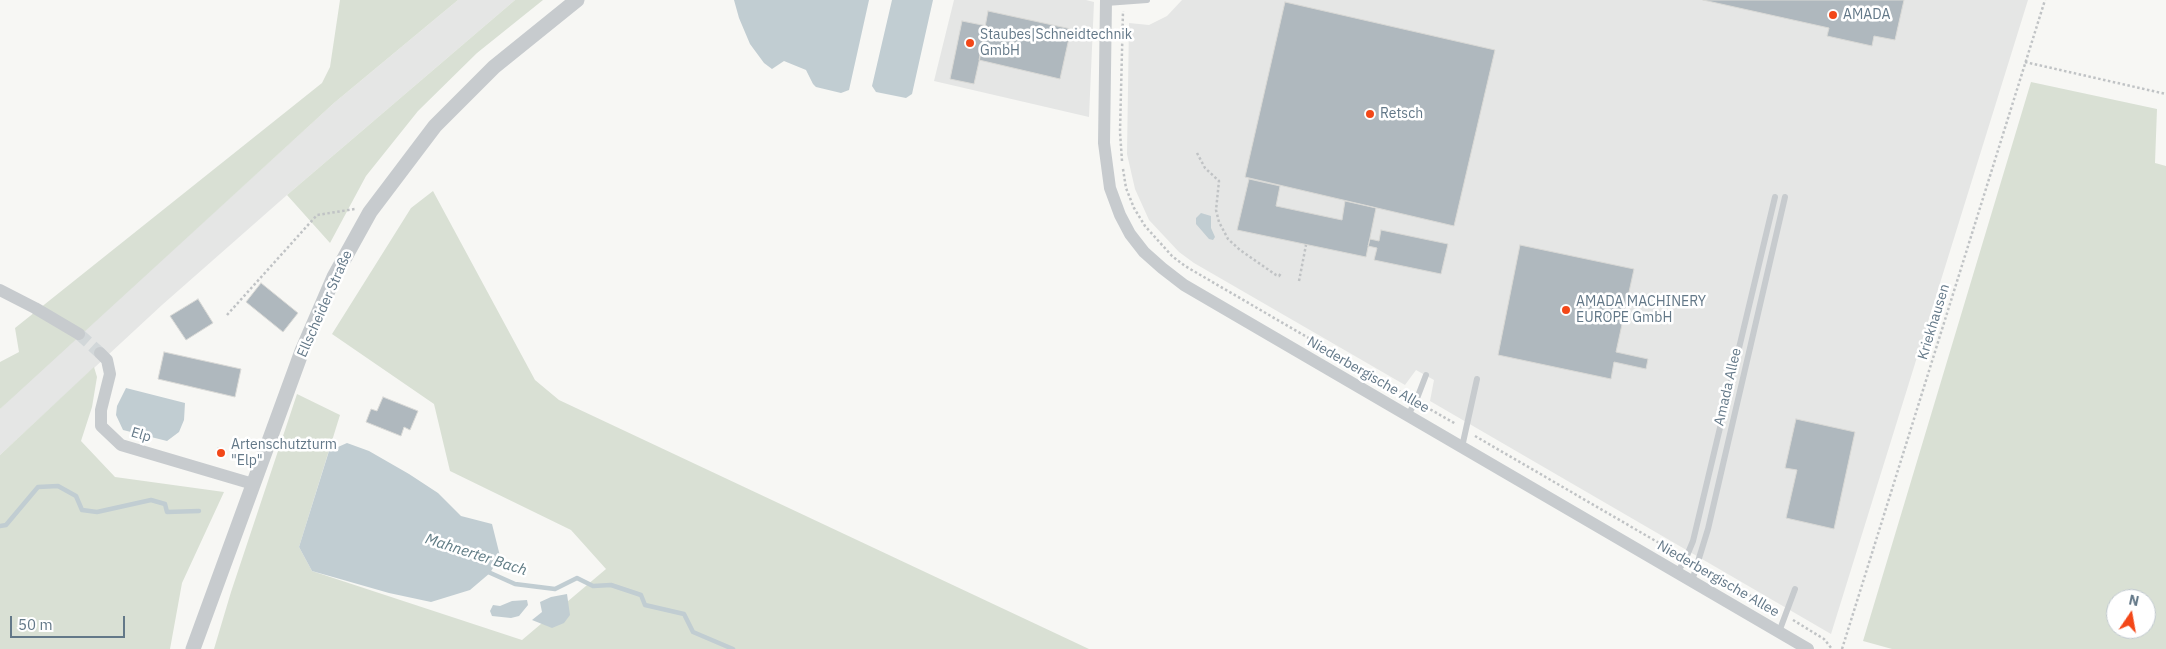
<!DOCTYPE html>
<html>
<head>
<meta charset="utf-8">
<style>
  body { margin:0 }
  #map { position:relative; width:2166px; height:649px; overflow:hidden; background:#f7f7f4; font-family:"IBM Plex Sans",sans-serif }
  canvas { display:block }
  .north { position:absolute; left:2106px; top:589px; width:50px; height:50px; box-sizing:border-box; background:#fff; border:1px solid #c1c9cf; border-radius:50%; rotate:12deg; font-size:14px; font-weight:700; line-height:20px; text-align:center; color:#637888 }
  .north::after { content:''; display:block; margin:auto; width:18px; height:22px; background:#f34718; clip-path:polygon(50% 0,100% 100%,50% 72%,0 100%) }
  .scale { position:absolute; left:10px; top:616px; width:115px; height:22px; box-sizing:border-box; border:2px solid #637888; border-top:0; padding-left:6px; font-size:15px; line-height:18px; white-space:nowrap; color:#637888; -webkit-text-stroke:4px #fff; paint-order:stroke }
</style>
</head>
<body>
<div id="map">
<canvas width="2166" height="649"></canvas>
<div class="north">N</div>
<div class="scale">50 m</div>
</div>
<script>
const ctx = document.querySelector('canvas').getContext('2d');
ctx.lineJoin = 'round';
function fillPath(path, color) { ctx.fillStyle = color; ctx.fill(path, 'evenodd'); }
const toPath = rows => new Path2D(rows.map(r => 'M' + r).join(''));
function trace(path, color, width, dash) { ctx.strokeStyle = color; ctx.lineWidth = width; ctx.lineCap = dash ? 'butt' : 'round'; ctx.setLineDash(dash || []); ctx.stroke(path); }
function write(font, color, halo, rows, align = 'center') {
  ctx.font = font + ' "IBM Plex Sans",sans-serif'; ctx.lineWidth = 5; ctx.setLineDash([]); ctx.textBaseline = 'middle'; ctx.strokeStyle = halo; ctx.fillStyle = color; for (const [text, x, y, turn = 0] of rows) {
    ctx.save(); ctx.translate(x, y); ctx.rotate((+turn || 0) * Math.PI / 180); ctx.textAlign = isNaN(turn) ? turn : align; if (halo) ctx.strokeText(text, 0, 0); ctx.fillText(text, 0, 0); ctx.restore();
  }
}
fillPath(toPath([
  [458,0,515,0,287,195,162,305,0,455,0,409,12,396,334,103],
  [954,0,1086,0,1094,2,1089,117,934,81],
  [1182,0,2028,0,1831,634,1430,401,1434,380,1416,370,1405,385,1194,263,1179,252,1149,220,1135,189,1127,154,1129,23,1149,25,1167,16]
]), '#e5e6e5');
fillPath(toPath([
  [340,0,458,0,334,103,0,409,0,362,19,352,15,328,322,83,330,67],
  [515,0,543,0,477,53,418,111,366,176,330,243,287,195],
  [2031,82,2157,109,2155,163,2166,166,2166,649,1892,649,1863,641],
  [2116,599,2146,599,2146,629,2116,629],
  [433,191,535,380,559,400,1089,649,214,649,231,592,297,394,340,415,299,547,312,571,522,640,606,569,571,530,450,471,434,404,332,334,411,208],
  [94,367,97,377,92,407,81,441,115,477,224,492,182,583,170,649,0,649,0,455]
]), '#d9e0d4');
fillPath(toPath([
  [734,0,869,0,849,90,841,93,816,87,813,84,806,70,784,61,772,69,764,63,750,44,739,18],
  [892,0,933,0,912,94,906,98,876,92,872,86],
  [1201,213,1211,216,1211,228,1215,237,1213,240,1209,239,1196,224,1196,218],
  [126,388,185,403,184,420,179,432,167,441,123,430,116,415,117,406],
  [347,443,369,451,409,474,438,493,461,516,492,524,500,556,490,573,470,590,431,602,389,593,312,571,299,547,329,451],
  [567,594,570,615,564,623,552,628,532,620,542,612,540,602,551,597],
  [527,600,528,605,519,616,511,618,492,616,490,611,493,605,500,606,512,601]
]), '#c1cdd2');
trace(toPath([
  [0,526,6,525,38,487,58,486,76,496,82,510,97,512,151,500,165,504,167,512,199,511],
  [486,571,515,584,555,589,577,578,593,586,611,585,641,595,645,605,684,614,693,632,733,649]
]), '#c1cdd2', 4.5);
const building = toPath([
  [1703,0,1904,0,1895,40,1874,36,1872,46,1827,36,1829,28,1703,0],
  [1285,2,1495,50,1454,226,1245,177,1285,2],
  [988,11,1071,29,1060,79,979,60,988,11],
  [962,21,987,26,974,84,950,79,962,21],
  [1249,179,1280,186,1276,206,1342,220,1345,201,1376,208,1366,257,1237,230,1249,179],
  [1381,230,1448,244,1441,274,1374,260,1377,248,1368,246,1370,239,1379,241,1381,230],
  [1520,245,1634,269,1616,352,1648,359,1646,369,1614,362,1611,379,1498,355,1520,245],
  [261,283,298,313,283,332,246,302,261,283],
  [198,299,213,323,186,340,170,316,198,299],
  [164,352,241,369,235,397,158,379,164,352],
  [383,397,418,411,410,430,404,427,401,436,366,422,371,409,377,411,383,397],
  [1796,419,1855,432,1834,529,1786,518,1797,470,1785,468,1796,419],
  [218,448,226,450,224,457,216,455,218,448]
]);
fillPath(building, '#afb8be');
trace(building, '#d9d9d6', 1);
trace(toPath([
  [79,334,100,353]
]), '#d2d7d9', 12, [12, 6]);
trace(toPath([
  [2025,62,2166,94],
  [1197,153,1205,168,1219,181,1216,210,1219,222,1228,239,1240,250,1276,275,1279,276,1282,272],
  [1122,161,1120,132,1123,11],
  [1123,169,1126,188,1134,208,1145,226,1172,256,1185,266,1408,396],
  [1299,281,1306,245],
  [227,315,317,215,355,209],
  [1426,407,1456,424],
  [1475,436,1678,554],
  [1706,570,1775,610],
  [1793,620,1824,639,1832,649],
  [1842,649,2045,0]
]), '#c0c3c5', 2.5, [2.5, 2.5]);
trace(toPath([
  [1106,3,1147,0],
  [1408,415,1416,401,1426,375],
  [1462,447,1477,379],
  [1677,573,1686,558,1693,541,1775,197],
  [1692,581,1708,529,1785,197],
  [1779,632,1795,589]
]), '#c7cbce', 6);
trace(toPath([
  [1106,0,1104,143,1110,188,1120,215,1130,234,1144,252,1162,268,1184,285,1808,649],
  [0,290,35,308,79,334],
  [100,353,107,360,110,374,101,410,101,426,121,445,253,484]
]), '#c7cbce', 12);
trace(toPath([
  [193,649,302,351,334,277,370,212,435,126,494,67,577,0]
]), '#c7cbce', 15);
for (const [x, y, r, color] of [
  [1833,15,5,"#f34718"],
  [970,43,5,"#f34718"],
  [1370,114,5,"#f34718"],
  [1566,310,5,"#f34718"],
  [221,453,5,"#f34718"]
]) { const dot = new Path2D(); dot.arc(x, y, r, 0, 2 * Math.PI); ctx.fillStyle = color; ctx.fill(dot); trace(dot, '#fff', 2); }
write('14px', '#637888', '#fff', [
  ["AMADA",1843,15],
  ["Staubes|Schneidtechnik",980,35],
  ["GmbH",980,51],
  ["Retsch",1380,114],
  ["AMADA MACHINERY",1576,302],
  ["EUROPE GmbH",1576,318],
  ["Artenschutzturm",231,445],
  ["\"Elp\"",231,461]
], 'left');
write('14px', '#637888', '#fff', [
  ["Ellscheider Straße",325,304,-66],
  ["Kriekhausen",1934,322,-73],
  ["Niederbergische Allee",1368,375,30],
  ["Amada Allee",1728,387,-77],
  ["Elp",141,435,17],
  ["Niederbergische Allee",1718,579,30]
]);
write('italic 15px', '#5f7b84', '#fff', [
  ["Mahnerter Bach",476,555,18]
]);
</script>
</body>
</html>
